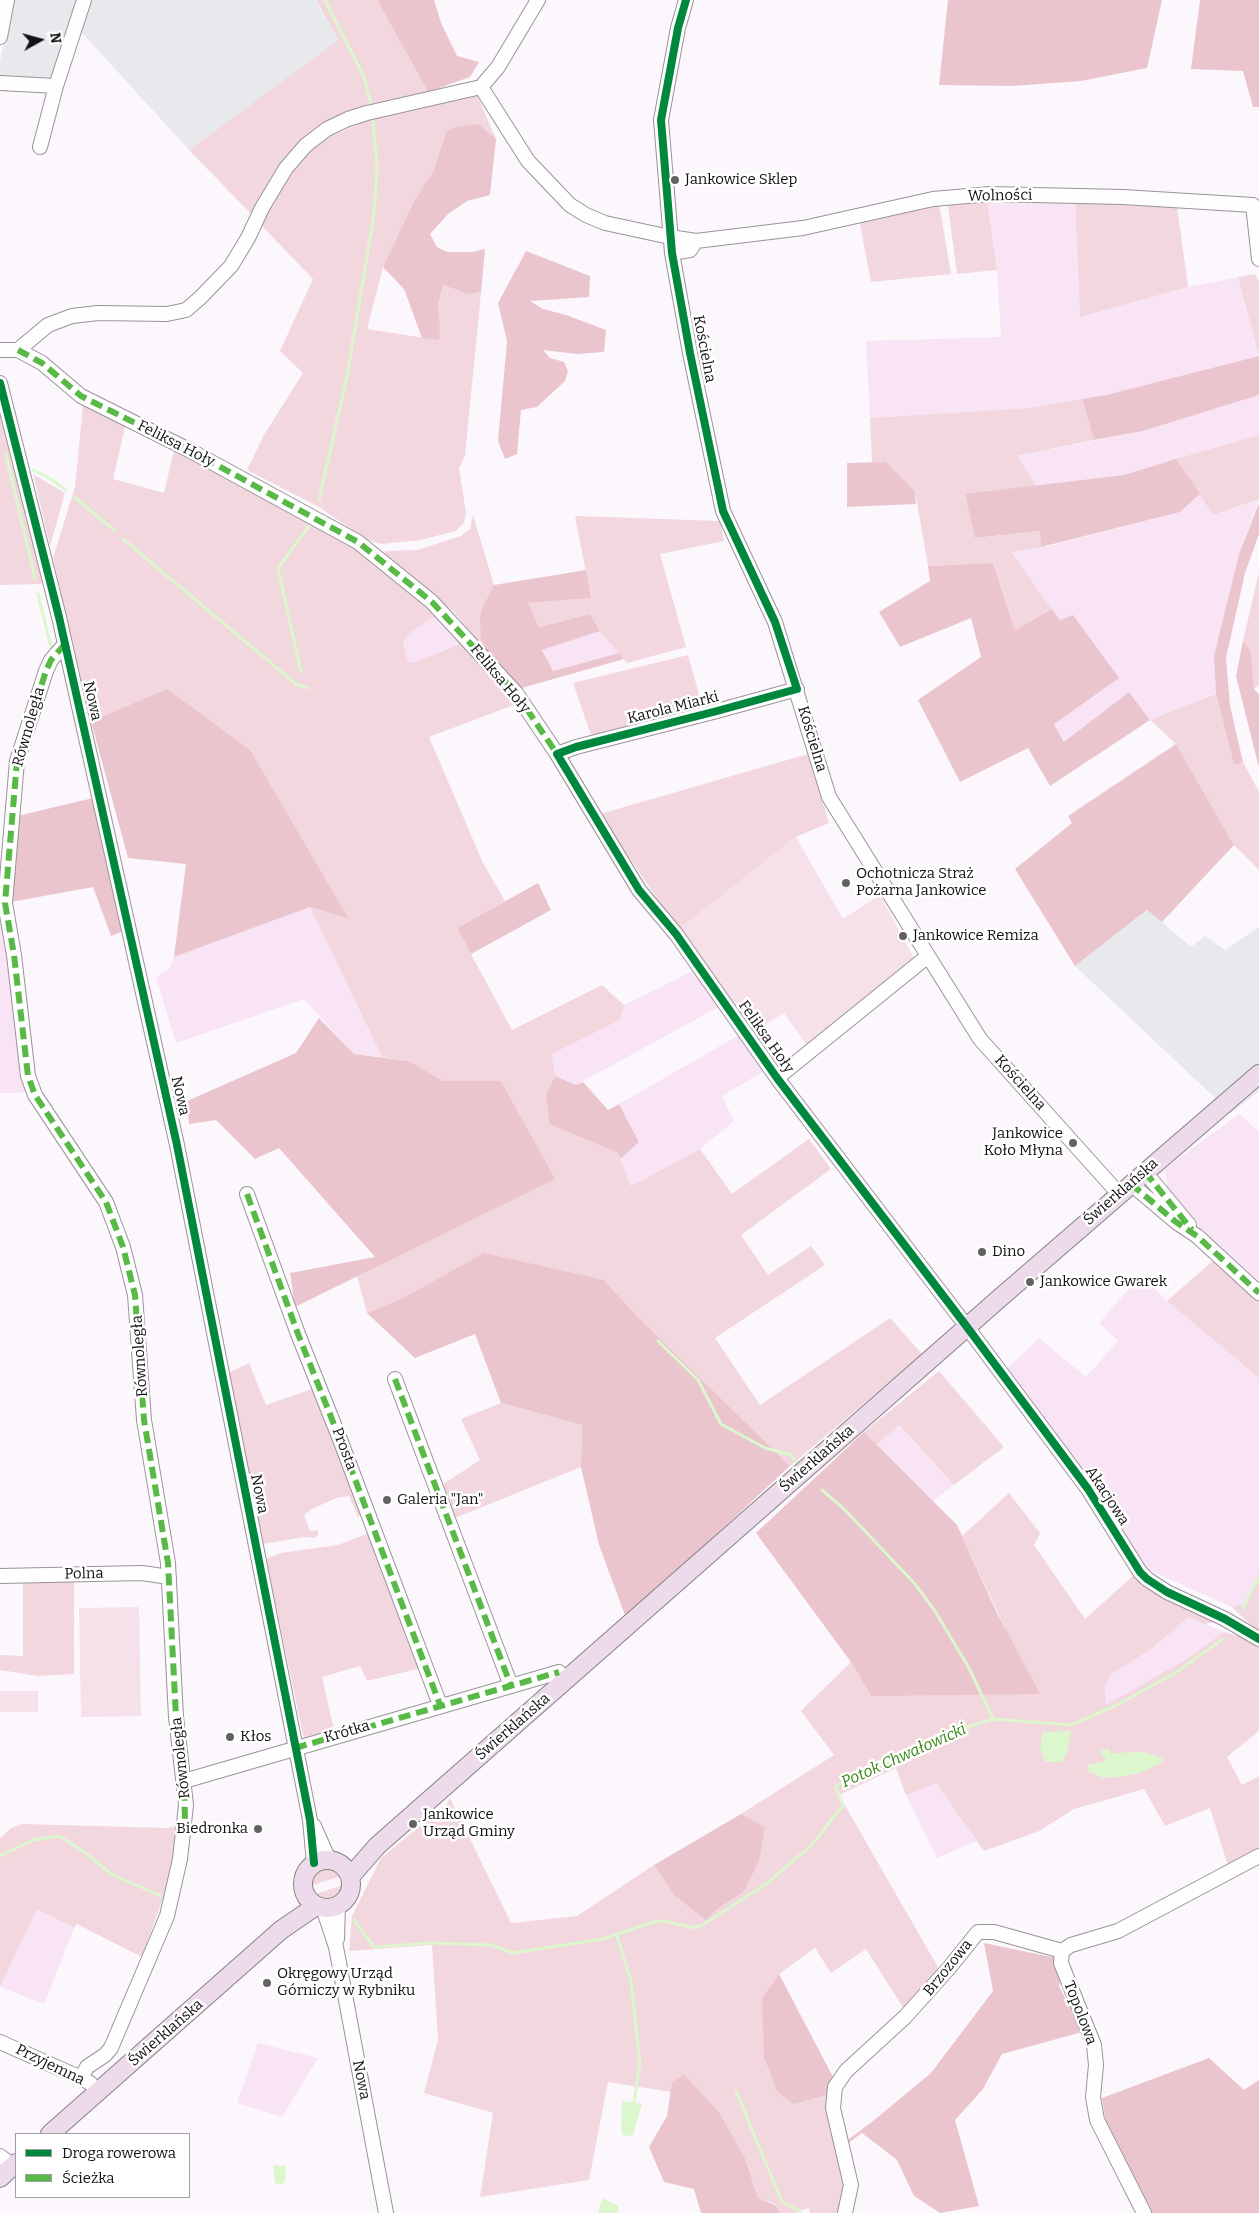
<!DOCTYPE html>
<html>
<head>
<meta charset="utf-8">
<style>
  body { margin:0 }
  #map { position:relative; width:1259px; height:2213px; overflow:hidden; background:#fcf7fc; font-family:Bitter,serif }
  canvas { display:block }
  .legend { position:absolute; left:15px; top:2133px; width:175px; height:65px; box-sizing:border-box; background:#fff; border:1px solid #a0a0a0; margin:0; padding:6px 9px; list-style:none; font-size:15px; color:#111 }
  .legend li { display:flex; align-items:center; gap:10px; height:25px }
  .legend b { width:25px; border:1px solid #a0a0a0 }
  .north { position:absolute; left:15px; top:15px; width:50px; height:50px; -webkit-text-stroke:4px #fff; paint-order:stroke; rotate:83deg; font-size:14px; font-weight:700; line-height:20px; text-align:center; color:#111 }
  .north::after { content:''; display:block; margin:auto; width:18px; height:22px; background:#111; clip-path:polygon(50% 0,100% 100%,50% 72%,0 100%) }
</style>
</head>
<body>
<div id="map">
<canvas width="1259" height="2213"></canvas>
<ul class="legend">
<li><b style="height:6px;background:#00873e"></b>Droga rowerowa</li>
<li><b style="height:6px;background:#58b947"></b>Ścieżka</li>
</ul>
<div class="north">N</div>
</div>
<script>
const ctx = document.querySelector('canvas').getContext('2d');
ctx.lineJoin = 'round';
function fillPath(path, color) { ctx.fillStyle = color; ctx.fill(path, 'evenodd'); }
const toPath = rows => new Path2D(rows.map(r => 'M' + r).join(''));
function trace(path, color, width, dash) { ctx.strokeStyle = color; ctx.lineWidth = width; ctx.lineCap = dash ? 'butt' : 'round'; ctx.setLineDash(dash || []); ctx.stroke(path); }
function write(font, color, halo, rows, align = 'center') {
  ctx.font = font + ' Bitter,serif'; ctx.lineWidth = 5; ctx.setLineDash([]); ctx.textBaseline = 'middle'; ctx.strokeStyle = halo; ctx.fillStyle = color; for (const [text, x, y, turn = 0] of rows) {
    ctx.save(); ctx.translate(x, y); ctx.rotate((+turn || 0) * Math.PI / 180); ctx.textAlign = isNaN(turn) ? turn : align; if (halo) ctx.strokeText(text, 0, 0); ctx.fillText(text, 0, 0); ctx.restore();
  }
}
fillPath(toPath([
  [12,0,315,0,338,40,189,150,75,25,56,86,0,87,0,61],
  [1148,910,1191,947,1205,936,1225,950,1259,927,1259,1091,1231,1113,1075,966]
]), '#e7e9ec');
fillPath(toPath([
  [987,200,1075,201,1080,317,1188,287,1238,277,1259,356,1106,395,1029,408,870,418,866,341,1001,337,997,270],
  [1259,395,1259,435,1124,475,1037,486,1017,456,1143,431],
  [1200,494,1213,515,1259,499,1239,554,1214,656,1216,694,1150,720,1129,692,1065,742,1054,724,1060,620,1010,551,1049,546,1180,512],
  [439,614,465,642,416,662,408,663,403,641,412,631],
  [600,631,619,653,552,671,542,649],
  [0,901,28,1091,20,1093,0,1093],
  [310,907,382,1057,354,1054,304,999,176,1043,156,977,170,968,174,957],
  [697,969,722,1005,576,1085,555,1076,552,1054,620,1020,624,1005],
  [741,1034,766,1070,722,1096,734,1121,700,1149,631,1186,620,1159,639,1142,619,1104],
  [1239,1114,1259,1132,1259,1283,1223,1252,1172,1199,1167,1185,1165,1169],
  [1141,1275,1167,1301,1259,1378,1259,1573,1244,1604,1232,1607,1142,1567,1007,1369,1039,1338,1086,1377,1118,1341,1099,1323],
  [898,1425,954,1485,933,1501,877,1445],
  [1189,1617,1224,1632,1185,1660,1106,1705,1105,1685,1111,1674,1150,1650],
  [936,1783,977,1841,937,1858,906,1795],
  [37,1909,74,1928,44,2004,0,1987],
  [258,2043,318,2058,282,2117,237,2103]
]), '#f8e4f5');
fillPath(toPath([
  [316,0,377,0,428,92,351,113,318,130,254,217,189,150,338,40],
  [476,92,496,139,479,124,446,132,433,172,414,201,383,267,367,329,438,340,440,326,438,305,443,285,468,294,481,292,465,456,459,468,466,513,464,523,456,531,420,540,381,544,367,540,319,507,247,470,264,435,303,373,280,351,313,279,260,224,270,202,312,145,372,118],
  [987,200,997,270,957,274,948,205],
  [1075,201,1177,206,1188,287,1080,317],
  [939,203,951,274,871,282,859,219],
  [1255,274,1259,282,1259,356,1238,277],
  [1082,399,1094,440,1017,456,1037,486,965,495,976,538,1041,531,1041,547,1011,552,1052,609,1015,630,993,563,928,566,915,491,886,462,872,463,870,418,1029,408],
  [83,405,126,423,113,479,164,493,175,446,357,544,439,614,412,631,403,641,408,662,416,662,465,642,519,703,429,737,483,863,505,901,457,928,512,1030,602,985,624,1005,620,1020,552,1054,555,1076,546,1094,549,1124,618,1153,631,1186,700,1149,732,1194,809,1139,831,1169,741,1235,768,1275,811,1246,825,1265,715,1338,760,1405,890,1318,922,1354,790,1466,638,1317,604,1280,407,1296,367,1313,357,1276,554,1179,501,1081,443,1081,409,1061,382,1057,310,907,347,917,167,689,91,721,53,558,75,487],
  [0,408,44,581,40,584,0,585],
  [1259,435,1259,499,1213,515,1176,459],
  [33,474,65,493,50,546],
  [473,515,494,585,484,604,481,639,484,648,454,612,385,556,385,551,417,550,461,536,470,529],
  [575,516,720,521,724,541,660,554,686,647,627,663,600,631,590,614,539,627,528,603,591,598],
  [1259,572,1259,685,1254,689,1251,653,1243,641],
  [688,655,704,712,592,738,573,683],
  [1216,694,1234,765,1243,762,1259,792,1259,870,1234,845,1176,744,1150,720],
  [808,754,829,823,796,837,678,930,600,814],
  [1215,1259,1259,1301,1259,1378,1167,1301],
  [249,1363,266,1405,315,1388,361,1514,358,1517,349,1496,336,1498,312,1509,304,1515,310,1531,318,1530,318,1535,315,1538,304,1537,263,1544,228,1373],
  [939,1371,1004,1447,954,1485,899,1425,877,1445,864,1432],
  [501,1403,582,1425,581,1467,455,1518,439,1487,480,1460,461,1419],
  [1009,1493,1040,1533,1034,1545,1085,1619,1135,1574,1147,1589,1218,1622,1204,1624,1189,1617,1150,1650,1111,1674,1105,1685,1106,1705,1185,1660,1224,1632,1242,1637,1259,1648,1259,1731,1227,1757,1242,1785,1259,1776,1259,1847,1228,1866,1210,1808,1165,1826,1144,1789,1074,1809,1039,1831,984,1851,936,1783,906,1795,896,1768,839,1795,939,1969,906,2012,866,1949,831,1973,815,1948,779,1974,762,1998,764,2027,794,2104,827,2095,830,2119,846,2179,842,2213,810,2213,809,2208,794,2213,781,2213,775,2204,758,2198,745,2158,672,2082,671,2092,608,2082,589,2180,480,2197,493,2113,424,2093,438,2040,432,1945,349,1951,352,1916,381,1858,446,1805,450,1798,511,1923,577,1916,654,1865,672,1892,764,1827,741,1814,834,1755,801,1711,851,1662,871,1696,1006,1630,962,1536],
  [369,1533,422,1668,367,1681,360,1666,322,1677,334,1730,304,1739,266,1559,281,1553,338,1545],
  [1259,1573,1259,1633,1232,1607,1244,1604],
  [74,1579,74,1674,38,1676,0,1670,0,1655,23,1656,23,1582],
  [22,1824,166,1828,177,1826,170,1878,142,1957,77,1924,74,1928,37,1909,0,1987,0,1838,11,1828],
  [323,1867,336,1870,342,1876,309,1886,312,1874,316,1869],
  [343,1885,339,1896,330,1901,318,1899,313,1895]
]), '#f2d7df');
fillPath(toPath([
  [377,0,434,0,441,23,457,56,479,62,470,77,428,92],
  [948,0,1162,0,1147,68,1081,81,1012,86,939,85],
  [1200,0,1259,0,1259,107,1253,107,1243,71,1191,69],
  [479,124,496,139,490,195,467,201,448,214,430,234,437,247,447,252,472,252,485,249,481,292,468,294,443,285,438,305,440,326,439,340,422,338,404,289,383,267,414,201,433,172,446,132,455,127],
  [526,251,590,276,589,297,530,301,543,309,566,315,606,330,604,352,577,354,543,350,550,358,564,362,568,371,565,381,537,407,521,410,517,454,505,459,498,441,507,341,498,303],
  [1259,356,1259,395,1143,431,1094,440,1082,399,1106,395],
  [1176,459,1200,494,1180,512,1041,547,1040,531,975,538,965,494,1124,475],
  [886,462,915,491,916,504,847,507,847,463],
  [1259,503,1259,534,1245,573,1226,658,1230,706,1243,762,1234,765,1216,694,1214,656,1239,554],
  [993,563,1015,630,1052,609,1060,620,1073,615,1119,678,1054,724,1064,742,1129,692,1150,720,1050,786,1028,748,960,782,918,700,981,657,971,618,900,647,879,612,930,581,928,566],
  [586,570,591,598,528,603,539,627,590,614,600,631,542,650,553,671,619,653,624,659,518,689,484,648,481,639,480,617,484,604,494,585],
  [1243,641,1251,652,1254,689,1259,694,1259,768,1236,676],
  [167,689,250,750,348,918,310,907,174,957,186,864,128,858,91,721],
  [1176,744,1234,845,1162,922,1147,910,1075,966,1015,869,1072,823,1068,816],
  [93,798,124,931,111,936,93,887,11,902,13,817],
  [538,883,551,910,471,954,457,928],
  [319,1018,354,1054,409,1061,443,1081,501,1081,555,1179,295,1307,290,1273,375,1257,279,1148,255,1159,216,1120,189,1124,187,1101,296,1053],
  [555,1076,576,1085,583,1082,608,1110,619,1104,639,1142,620,1159,618,1153,549,1124,546,1094],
  [484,1253,604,1280,638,1317,790,1466,626,1618,599,1545,581,1467,582,1425,501,1403,475,1334,415,1358,367,1313,407,1296],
  [864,1432,957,1525,996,1611,1040,1694,871,1696,851,1662,756,1533],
  [741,1814,765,1827,759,1861,744,1891,716,1910,706,1920,674,1895,654,1865],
  [984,1943,1066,1960,1059,1986,1082,2032,1002,2054,983,2089,955,2120,979,2206,940,2213,914,2196,897,2160,862,2133,844,2146,844,2143,878,2117,931,2073,993,1991],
  [779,1974,833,2077,827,2095,794,2104,777,2091,764,2057,762,1998],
  [1209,2058,1244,2090,1259,2080,1259,2213,1152,2213,1107,2130,1102,2098],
  [684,2075,718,2111,745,2158,758,2198,775,2205,781,2213,701,2213,694,2189,664,2182,649,2147,667,2116,672,2082]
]), '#eac5cd');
fillPath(toPath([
  [796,837,843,919,880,895,915,960,810,1050,784,1013,748,1035,678,930],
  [139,1607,141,1716,81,1717,79,1608],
  [0,1691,38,1691,38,1712,0,1712]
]), '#f6e1ea');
fillPath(toPath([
  [1071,1731,1068,1751,1062,1762,1045,1762,1040,1747,1043,1732],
  [1109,1749,1110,1753,1144,1752,1163,1758,1163,1762,1140,1773,1120,1777,1103,1778,1087,1771,1088,1765,1105,1761,1106,1758,1102,1757,1101,1750],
  [622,2101,642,2104,633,2135,624,2136,621,2130],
  [273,2165,286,2166,285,2182,280,2185,275,2183],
  [602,2198,619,2206,618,2213,598,2213]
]), '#dcf6cd');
trace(toPath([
  [325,0,364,77,371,104],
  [6,455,35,578],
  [33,470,49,478,66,490],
  [74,497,114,530],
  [319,500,347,376,374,214,377,168,373,119],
  [123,539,296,684,307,688],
  [38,594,51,647],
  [301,672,278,568,309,526],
  [658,1341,698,1380,721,1424,765,1448,791,1455,797,1462],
  [822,1490,844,1509,915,1584,935,1611,969,1668,993,1719],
  [1243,1608,1259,1577],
  [0,1856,33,1840,59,1836,83,1851,111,1874,163,1897],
  [354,1920,374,1947,429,1943,491,1945,513,1953,603,1939,653,1922,665,1921,695,1928,704,1924,766,1884,812,1845,839,1810,844,1807,835,1787,845,1781,884,1763,906,1757,955,1731,993,1719,1071,1725,1117,1705,1175,1673,1223,1639],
  [617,1936,631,1981,640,2064,634,2103],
  [736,2091,782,2202,800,2211]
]), '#dcf6cd', 3);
const minor = toPath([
  [686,0,678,28,661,120,672,253,690,353,723,511,775,622,829,797,980,1039,1119,1194],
  [0,37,7,0],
  [0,83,56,86],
  [481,87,498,67,538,0],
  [40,147,56,86,84,0],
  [672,253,690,250,696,241],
  [0,350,18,350,48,325,72,316,98,313,167,314,186,310,200,298,231,266,248,238,262,208,286,168,306,145,327,129,348,119,367,113,481,87,528,161,570,205,586,215,605,223,670,237,696,241,803,228,933,199,990,194,1123,197,1253,205,1259,259],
  [18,350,42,363,81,396,191,451,358,542,432,602,516,693,557,754,639,890,676,934,777,1078,964,1323,1088,1489,1140,1572,1147,1579,1167,1592,1225,1619,1259,1639],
  [0,383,59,617,177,1145,310,1820,314,1863],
  [65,644,51,660,46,671,17,761,5,903,14,955,28,1076,35,1095,106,1202,123,1247,135,1295,144,1420,168,1563,176,1717,186,1805,180,1859,167,1916,111,2048,105,2055,87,2067,81,2078],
  [557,754,576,747,717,711,797,689],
  [777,1078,928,956],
  [1145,1172,1189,1225],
  [1131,1184,1176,1222,1197,1236,1259,1293],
  [247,1194,298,1334,341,1442,440,1705],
  [395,1379,511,1686],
  [0,1576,142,1573,169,1577],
  [184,1781,559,1672],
  [314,1826,329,1860],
  [323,1908,336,1947,386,2213],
  [337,1939,338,1905],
  [1062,1951,1061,1963,1094,2045,1096,2065,1093,2097,1097,2120,1144,2213],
  [0,2042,81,2078,90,2083,98,2092],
  [0,2156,13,2166],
  [845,2213,851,2185,833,2108,835,2087,846,2071,905,2017,949,1968,978,1932,994,1932,1062,1951,1071,1945,1118,1931,1259,1856]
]);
const major = toPath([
  '303 1884a24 24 0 1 1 48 0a24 24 0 1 1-48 0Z',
  [350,1877,377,1846,1001,1297,1259,1074],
  [50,2134,281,1930,316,1906],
  [0,2178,16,2163]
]);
trace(minor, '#979597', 16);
trace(major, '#848284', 20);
trace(minor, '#fffeff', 14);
trace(major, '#eddbec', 18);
trace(toPath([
  [18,350,42,363,81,396,191,451,358,542,432,602,516,693,559,757],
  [65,644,51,660,46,671,17,761,5,903,14,955,28,1076,35,1095,106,1202,123,1247,135,1295,144,1420,168,1563,176,1717,184,1781,185,1821],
  [1145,1172,1192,1230],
  [1131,1184,1176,1222,1197,1236,1259,1293],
  [247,1194,298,1334,341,1442,440,1705],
  [395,1379,511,1686],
  [295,1748,559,1672]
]), '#58b947', 6, [12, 6]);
trace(toPath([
  [686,0,678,28,661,120,672,253,690,353,723,511,775,622,797,689,717,711,576,747,557,754,639,890,676,934,777,1078,964,1323,1088,1489,1140,1572,1147,1579,1167,1592,1225,1619,1259,1639],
  [0,383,59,617,177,1145,310,1820,314,1863]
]), '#00873e', 8);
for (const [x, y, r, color] of [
  [675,180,5,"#636263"],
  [846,883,5,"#636263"],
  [903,936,5,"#636263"],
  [1073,1143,5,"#636263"],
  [982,1252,5,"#636263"],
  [1030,1282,5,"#636263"],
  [387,1500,5,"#636263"],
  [230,1737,5,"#636263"],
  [413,1824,5,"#636263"],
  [258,1829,5,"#636263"],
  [267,1983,5,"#636263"]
]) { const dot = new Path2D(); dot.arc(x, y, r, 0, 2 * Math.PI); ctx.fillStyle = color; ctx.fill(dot); trace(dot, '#fff', 2); }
write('15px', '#111', '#fff', [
  ["Jankowice Sklep",685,180],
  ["Ochotnicza Straż",856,874],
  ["Pożarna Jankowice",856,891],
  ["Jankowice Remiza",913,936],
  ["Jankowice",1063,1134,"right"],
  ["Koło Młyna",1063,1151,"right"],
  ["Dino",992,1252],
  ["Jankowice Gwarek",1040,1282],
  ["Galeria \"Jan\"",397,1500],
  ["Kłos",240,1737],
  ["Jankowice",423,1815],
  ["Urząd Gminy",423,1832],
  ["Biedronka",248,1829,"right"],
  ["Okręgowy Urząd",277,1974],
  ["Górniczy w Rybniku",277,1991]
], 'left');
write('15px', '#111', '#fff', [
  ["Wolności",1000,196,-1],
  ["Kościelna",704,349,79],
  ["Feliksa Hoły",176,444,27],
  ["Feliksa Hoły",500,679,50],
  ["Nowa",92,701,77],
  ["Karola Miarki",673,708,-14],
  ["Równoległa",29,727,-74],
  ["Kościelna",812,739,73],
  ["Feliksa Hoły",766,1037,55],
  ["Kościelna",1020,1083,48],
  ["Nowa",180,1096,77],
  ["Świerklańska",1121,1192,-41],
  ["Równoległa",140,1356,-94],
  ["Prosta",344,1449,69],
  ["Świerklańska",817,1459,-41],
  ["Nowa",259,1494,79],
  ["Akacjowa",1107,1496,57],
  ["Polna",84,1574,-1],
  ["Świerklańska",513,1727,-41],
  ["Krótka",347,1732,-16],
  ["Równoległa",181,1758,-96],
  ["Brzozowa",948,1968,-51],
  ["Topolowa",1080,2013,69],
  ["Świerklańska",166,2033,-41],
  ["Przyjemna",50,2065,26],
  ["Nowa",361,2080,79]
]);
write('italic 16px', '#378617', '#fff', [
  ["Potok Chwałowicki",904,1756,-24]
]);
</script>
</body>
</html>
